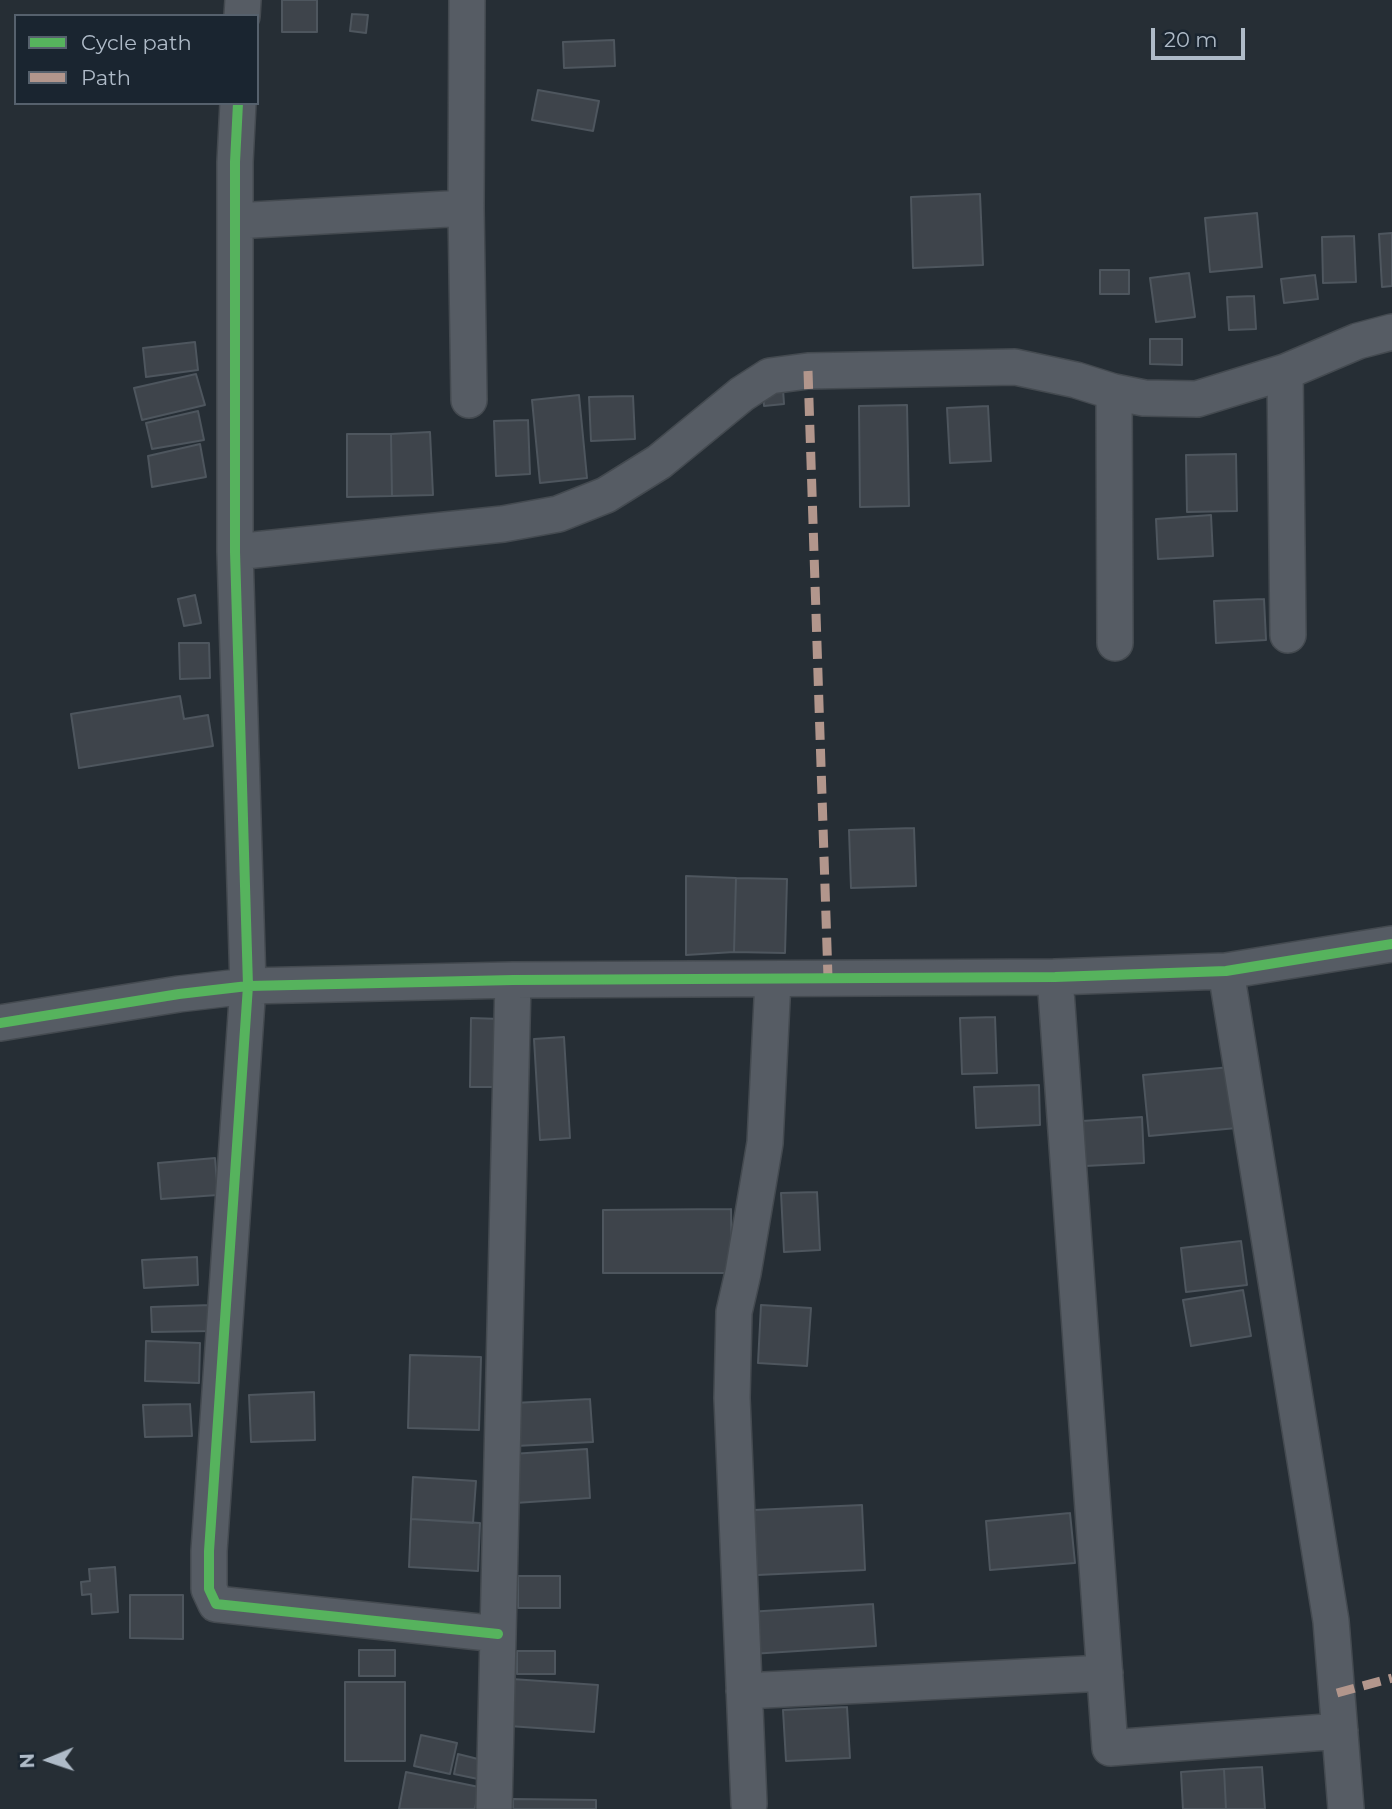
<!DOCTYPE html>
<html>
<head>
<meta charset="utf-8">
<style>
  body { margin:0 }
  #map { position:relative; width:1392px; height:1809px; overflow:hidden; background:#262e35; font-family:Montserrat,sans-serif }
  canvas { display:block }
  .legend { position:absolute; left:14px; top:14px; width:245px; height:91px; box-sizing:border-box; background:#1a2530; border:2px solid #56616d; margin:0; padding:9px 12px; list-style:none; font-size:21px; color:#afbbc8 }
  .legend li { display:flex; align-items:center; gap:14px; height:35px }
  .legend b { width:35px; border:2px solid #56616d }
  .north { position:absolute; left:14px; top:1725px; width:70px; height:70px; -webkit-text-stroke:5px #1a2530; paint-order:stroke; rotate:268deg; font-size:19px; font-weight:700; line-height:28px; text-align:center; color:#afbbc8 }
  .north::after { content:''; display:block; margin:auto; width:24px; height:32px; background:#afbbc8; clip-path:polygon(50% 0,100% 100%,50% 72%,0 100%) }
  .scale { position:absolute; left:1151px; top:28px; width:94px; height:32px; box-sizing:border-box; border:4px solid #afbbc8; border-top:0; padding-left:9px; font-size:21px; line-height:24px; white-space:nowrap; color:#afbbc8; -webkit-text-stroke:5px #1a2530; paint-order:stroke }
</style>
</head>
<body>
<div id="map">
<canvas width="1392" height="1809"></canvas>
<ul class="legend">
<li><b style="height:9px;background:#56b35d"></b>Cycle path</li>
<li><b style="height:9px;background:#b2968c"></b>Path</li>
</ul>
<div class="north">N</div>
<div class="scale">20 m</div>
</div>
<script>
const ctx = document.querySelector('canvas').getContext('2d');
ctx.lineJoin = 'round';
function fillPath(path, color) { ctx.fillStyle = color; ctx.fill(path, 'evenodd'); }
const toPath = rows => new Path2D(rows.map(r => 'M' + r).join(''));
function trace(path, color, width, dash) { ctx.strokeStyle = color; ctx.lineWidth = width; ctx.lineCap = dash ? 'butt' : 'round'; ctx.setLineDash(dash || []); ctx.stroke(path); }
const building = toPath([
  [282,0,317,0,317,32,282,32,282,0],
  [352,14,368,15,366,33,350,31,352,14],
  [614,40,615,66,564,68,563,42,614,40],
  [538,90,599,101,593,131,532,120,538,90],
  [980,194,983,265,913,268,911,197,980,194],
  [1257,213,1262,267,1210,272,1205,218,1257,213],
  [1392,233,1392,286,1382,287,1379,234,1392,233],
  [1354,236,1356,282,1323,283,1322,237,1354,236],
  [1100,270,1129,270,1129,294,1100,294,1100,270],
  [1189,273,1195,317,1156,322,1150,278,1189,273],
  [1315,275,1318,299,1284,303,1281,279,1315,275],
  [1254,296,1256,329,1229,330,1227,297,1254,296],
  [1150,339,1182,339,1182,365,1150,364,1150,339],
  [195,342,198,370,146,377,143,348,195,342],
  [196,374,205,405,142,420,134,388,196,374],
  [783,389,784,404,764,406,763,391,783,389],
  [579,395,587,478,540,483,532,400,579,395],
  [633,396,635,439,591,441,589,397,633,396],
  [907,405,909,506,860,507,859,406,907,405],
  [988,406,991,461,950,463,947,408,988,406],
  [198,411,204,440,152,449,146,423,198,411],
  [528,420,530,474,496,476,494,421,528,420],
  [430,432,433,495,392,496,391,434,430,432],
  [347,434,391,434,392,496,347,497,347,434],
  [200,444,206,477,152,487,148,456,200,444],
  [1236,454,1237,511,1187,512,1186,455,1236,454],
  [1211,515,1213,556,1158,559,1156,519,1211,515],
  [195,595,201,623,184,626,178,599,195,595],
  [1264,599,1266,640,1216,643,1214,601,1264,599],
  [179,643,209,643,210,678,180,679,179,643],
  [180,696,184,719,208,715,213,746,79,768,71,714,180,696],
  [914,828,916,886,851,888,849,830,914,828],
  [686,876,736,878,734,952,686,955,686,876],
  [736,878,787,879,785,953,734,952,736,878],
  [995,1017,997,1073,962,1074,960,1018,995,1017],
  [471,1018,501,1019,501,1087,470,1087,471,1018],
  [564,1037,570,1138,540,1140,534,1039,564,1037],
  [1231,1067,1237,1128,1149,1136,1143,1075,1231,1067],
  [1039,1085,1040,1125,976,1128,974,1087,1039,1085],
  [1142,1117,1144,1163,1085,1166,1082,1121,1142,1117],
  [215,1158,218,1195,161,1199,158,1163,215,1158],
  [817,1192,820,1250,784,1252,781,1193,817,1192],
  [731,1209,732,1273,603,1273,603,1210,731,1209],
  [1241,1241,1247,1285,1186,1292,1181,1248,1241,1241],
  [197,1257,198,1285,144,1288,142,1260,197,1257],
  [1243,1290,1251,1336,1191,1346,1183,1300,1243,1290],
  [211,1305,212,1331,152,1332,151,1307,211,1305],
  [761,1305,811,1308,807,1366,758,1363,761,1305],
  [146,1341,200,1343,199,1383,145,1381,146,1341],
  [410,1355,481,1357,479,1430,408,1428,410,1355],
  [314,1392,315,1440,251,1442,249,1395,314,1392],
  [590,1399,593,1442,516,1446,514,1403,590,1399],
  [190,1404,192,1436,145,1437,143,1405,190,1404],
  [587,1449,590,1498,515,1503,512,1454,587,1449],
  [413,1477,476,1481,473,1523,411,1519,413,1477],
  [862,1505,865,1570,757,1575,754,1510,862,1505],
  [1070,1513,1075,1563,990,1570,986,1521,1070,1513],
  [411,1519,480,1523,478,1571,409,1567,411,1519],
  [115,1567,118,1612,92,1614,91,1594,82,1595,81,1582,90,1581,89,1569,115,1567],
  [518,1576,560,1576,560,1608,518,1608,518,1576],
  [130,1595,183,1595,183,1639,130,1638,130,1595],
  [873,1604,876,1646,751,1654,748,1612,873,1604],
  [359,1650,395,1650,395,1676,359,1676,359,1650],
  [517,1651,555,1651,555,1674,517,1674,517,1651],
  [512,1679,598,1685,594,1732,509,1726,512,1679],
  [345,1682,405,1682,405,1761,345,1761,345,1682],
  [847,1707,850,1758,786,1761,783,1710,847,1707],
  [421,1735,457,1743,450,1774,414,1766,421,1735],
  [458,1754,482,1760,478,1779,454,1774,458,1754],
  [1262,1767,1265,1809,1226,1809,1224,1769,1262,1767],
  [1224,1769,1226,1809,1183,1809,1181,1772,1224,1769],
  [406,1772,479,1787,475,1809,399,1809,406,1772],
  [513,1799,596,1800,596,1809,513,1809,513,1799]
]);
fillPath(building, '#3e444b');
trace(building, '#4e565e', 2);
const minor = toPath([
  [242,16,243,0],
  [238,103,235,162,235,552,248,986,209,1551,209,1589,216,1604,498,1634],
  [466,208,469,400],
  [235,221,466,208,467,0],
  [1285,372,1288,635],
  [1114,392,1115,643],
  [235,552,503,524,558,514,606,495,659,462,742,394,770,376,808,371,1015,367,1076,380,1114,392,1144,398,1197,399,1285,372,1358,341,1392,332],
  [1226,971,1331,1621,1346,1809],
  [1055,977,1110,1748,1340,1731],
  [0,1023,179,994,248,986,513,980,1055,977,1226,971,1392,944],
  [744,1691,1105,1673],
  [749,1804,732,1398,734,1312,743,1273,765,1143,773,980],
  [494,1809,513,980]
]);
trace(minor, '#444a50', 38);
trace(minor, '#565c64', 35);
trace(toPath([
  [808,371,828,978],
  [1337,1693,1392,1678]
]), '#b2968c', 9, [18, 9]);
trace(toPath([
  [238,103,235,162,235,552,248,986,209,1551,209,1589,216,1604,498,1634],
  [0,1023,179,994,248,986,513,980,1055,977,1226,971,1392,944]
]), '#56b35d', 10);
</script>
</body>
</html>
